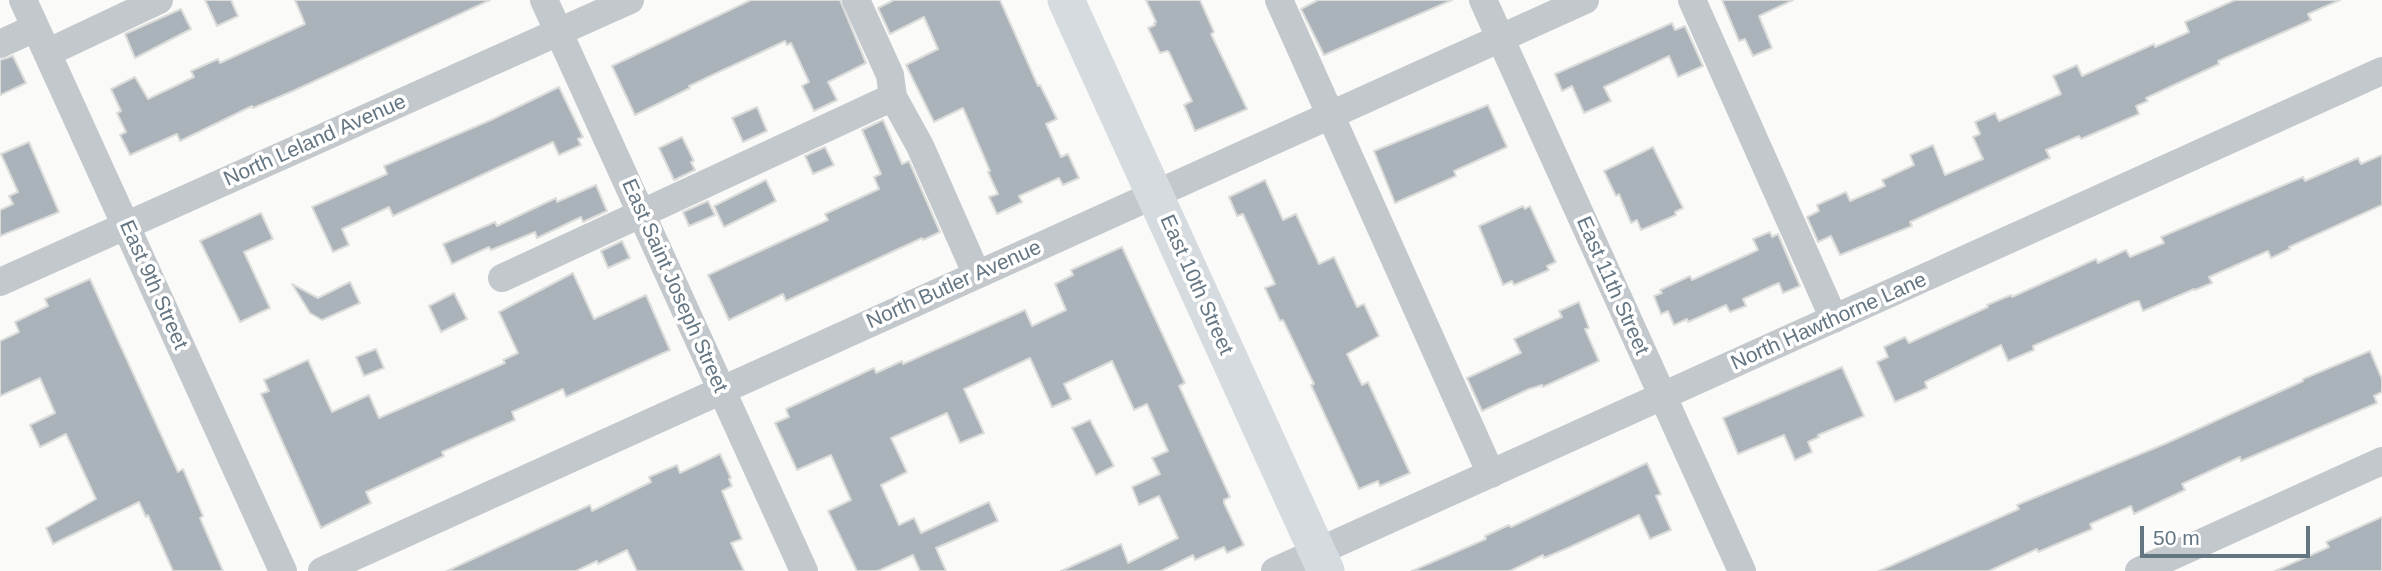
<!DOCTYPE html>
<html>
<head>
<meta charset="utf-8">
<style>
  body { margin:0 }
  #map { position:relative; width:2382px; height:571px; overflow:hidden; background:#fafaf8; font-family:Arial,sans-serif }
  canvas { display:block }
  .scale { position:absolute; left:2140px; top:526px; width:170px; height:32px; box-sizing:border-box; border:4px solid #657683; border-top:0; padding-left:9px; font-size:21px; line-height:24px; white-space:nowrap; color:#657683; -webkit-text-stroke:5px #fff; paint-order:stroke }
</style>
</head>
<body>
<div id="map">
<canvas width="2382" height="571"></canvas>
<div class="scale">50 m</div>
</div>
<script>
const ctx = document.querySelector('canvas').getContext('2d');
ctx.lineJoin = 'round';
function fillPath(path, color) { ctx.fillStyle = color; ctx.fill(path, 'evenodd'); }
const toPath = rows => new Path2D(rows.map(r => 'M' + r).join(''));
function trace(path, color, width, dash) { ctx.strokeStyle = color; ctx.lineWidth = width; ctx.lineCap = dash ? 'butt' : 'round'; ctx.setLineDash(dash || []); ctx.stroke(path); }
function write(font, color, halo, rows, align = 'center') {
  ctx.font = font + ' Arial,sans-serif'; ctx.lineWidth = 7; ctx.setLineDash([]); ctx.textBaseline = 'middle'; ctx.strokeStyle = halo; ctx.fillStyle = color; for (const [text, x, y, turn = 0] of rows) {
    ctx.save(); ctx.translate(x, y); ctx.rotate((+turn || 0) * Math.PI / 180); ctx.textAlign = isNaN(turn) ? turn : align; if (halo) ctx.strokeText(text, 0, 0); ctx.fillText(text, 0, 0); ctx.restore();
  }
}
const building = toPath([
  [205,0,231,0,238,16,217,26,205,0],
  [295,0,490,0,293,91,253,108,252,106,180,141,177,134,130,155,120,135,126,132,117,113,121,111,111,89,135,77,148,99,194,77,191,71,218,59,220,63,305,24,295,0],
  [751,0,840,0,866,63,828,82,837,100,814,111,802,86,809,82,791,43,787,45,785,41,689,86,690,88,635,115,612,66,751,0],
  [894,0,1000,0,1038,86,1040,85,1057,119,1046,124,1061,157,1068,154,1079,178,1063,185,1059,178,1019,196,1022,202,997,214,989,197,998,194,988,172,990,171,963,108,934,122,906,65,938,49,924,17,890,34,878,8,894,0],
  [1146,0,1200,0,1214,32,1211,34,1247,109,1195,131,1184,105,1192,101,1169,52,1167,51,1160,53,1148,28,1155,25,1154,23,1156,22,1146,0],
  [1318,0,1452,0,1324,55,1301,9,1318,0],
  [1722,0,1793,0,1759,16,1772,48,1753,56,1745,39,1739,41,1722,0],
  [2235,0,2340,0,2308,14,2311,20,2218,61,2219,64,2146,98,2148,101,2136,106,2139,114,2081,139,2079,136,2046,150,2050,158,1910,222,1912,226,1840,255,1831,236,1818,242,1807,217,1819,211,1817,205,1846,192,1850,201,1885,186,1882,180,1914,165,1910,155,1933,145,1945,175,1983,159,1973,137,1980,134,1975,122,1995,113,1999,121,2061,94,2053,76,2077,65,2082,76,2154,44,2155,47,2189,32,2185,22,2235,0],
  [181,9,191,29,135,58,125,34,181,9],
  [1672,23,1675,30,1685,26,1703,66,1678,77,1669,56,1604,87,1611,101,1584,113,1572,86,1562,91,1555,74,1672,23],
  [13,56,26,83,0,95,0,60,13,56],
  [559,87,583,137,578,139,581,145,559,155,553,142,393,216,389,207,342,229,349,245,333,252,312,207,387,174,384,166,491,120,559,87],
  [1488,105,1507,147,1454,171,1456,176,1395,203,1374,151,1488,105],
  [757,107,767,131,743,142,732,118,757,107],
  [883,120,902,164,909,161,940,232,923,240,922,238,786,301,783,294,729,320,708,275,828,220,825,214,879,189,874,177,881,174,862,130,883,120],
  [682,137,694,161,691,162,695,170,674,180,659,148,682,137],
  [29,142,59,212,0,236,0,210,13,204,9,196,18,192,1,154,29,142],
  [825,147,834,165,813,174,805,156,825,147],
  [1653,147,1683,208,1675,212,1676,215,1641,230,1637,220,1631,223,1619,194,1616,196,1604,171,1653,147],
  [2382,155,2382,205,2289,247,2290,249,2271,258,2268,251,2209,277,2212,283,2195,290,2194,289,2143,311,2139,301,2134,302,2033,346,2034,350,2008,361,2001,345,1925,382,1927,388,1895,402,1877,362,1888,357,1884,347,1905,337,1909,343,1988,307,1987,305,2011,295,2012,297,2096,259,2098,263,2126,250,2130,257,2164,243,2161,237,2303,177,2305,181,2358,158,2361,164,2382,155],
  [766,180,776,201,724,227,714,206,766,180],
  [1265,180,1283,220,1296,214,1319,264,1334,257,1357,307,1364,304,1379,336,1347,354,1362,385,1368,382,1410,473,1380,486,1378,481,1359,489,1311,385,1314,384,1283,320,1280,321,1265,288,1275,284,1243,214,1237,216,1229,197,1265,180],
  [596,185,607,211,587,220,583,222,581,217,537,238,535,232,491,250,489,247,452,264,443,244,495,222,497,226,556,198,557,202,596,185],
  [708,201,715,215,689,226,683,212,708,201],
  [1523,206,1525,209,1530,206,1556,262,1547,266,1549,270,1514,285,1512,281,1503,285,1479,226,1523,206],
  [261,213,273,239,244,252,270,308,240,322,200,241,261,213],
  [1770,232,1772,237,1778,234,1800,286,1783,293,1779,283,1774,285,1743,299,1746,306,1730,312,1726,305,1688,322,1687,319,1674,325,1668,311,1661,314,1654,296,1662,293,1660,290,1690,276,1692,280,1758,250,1753,239,1770,232],
  [622,241,630,258,608,268,601,251,622,241],
  [1122,247,1185,383,1179,386,1230,497,1224,500,1224,503,1244,545,1227,553,1224,547,1195,560,1193,555,1161,571,1061,571,1121,544,1128,563,1178,538,1159,496,1139,505,1132,487,1160,474,1152,458,1168,451,1147,404,1134,410,1112,361,1064,384,1071,399,1052,407,1030,358,964,389,984,433,960,443,947,413,891,438,907,472,881,485,899,525,914,518,921,533,989,502,998,521,936,548,946,571,920,571,913,555,878,571,857,571,828,511,851,500,831,455,797,470,775,423,789,417,786,409,874,368,876,373,902,361,903,364,1025,310,1032,326,1066,310,1055,284,1073,275,1071,270,1122,247],
  [573,273,594,319,646,295,670,350,566,397,563,389,512,412,515,420,442,452,444,456,366,492,371,503,321,528,261,394,269,391,264,380,308,360,332,412,369,395,379,418,505,363,503,360,518,353,499,312,573,273],
  [90,279,178,472,183,469,203,516,200,518,223,571,173,571,148,515,146,517,139,502,53,544,46,528,96,499,66,434,40,447,30,425,55,413,40,378,0,396,0,341,19,332,15,322,48,306,45,299,90,279],
  [350,282,360,303,322,320,310,313,292,284,318,298,350,282],
  [454,293,467,319,441,332,429,306,454,293],
  [1579,302,1589,328,1585,329,1599,361,1543,387,1542,385,1529,389,1482,411,1467,378,1521,353,1514,339,1562,317,1559,311,1579,302],
  [376,349,384,368,364,376,356,357,376,349],
  [2370,351,2382,379,2382,392,2374,396,2377,403,2241,461,2240,457,2182,484,2185,490,2134,514,2131,506,2090,524,2092,529,2038,552,2037,549,1989,571,1879,571,2019,509,2017,505,2167,443,2303,381,2303,379,2370,351],
  [1842,367,1864,416,1818,435,1819,437,1808,442,1812,452,1795,460,1784,435,1738,454,1723,418,1842,367],
  [1090,420,1114,466,1096,475,1072,428,1090,420],
  [720,454,731,478,729,479,732,486,722,491,742,539,731,543,744,571,637,571,627,550,598,564,597,561,576,571,447,571,590,505,592,511,651,482,649,477,677,465,680,473,720,454],
  [1647,463,1661,494,1656,496,1671,530,1650,539,1639,515,1570,547,1544,558,1543,555,1510,571,1412,571,1486,539,1485,536,1509,525,1511,527,1647,463],
  [2382,517,2382,571,2275,571,2329,547,2326,542,2382,517]
]);
fillPath(building, '#aab3b9');
trace(building, '#dcdcda', 2);
trace(toPath([
  [23,0,283,571],
  [544,0,804,571],
  [856,0,890,75,893,97,920,146,977,275],
  [1279,0,1491,474],
  [1483,0,1742,571],
  [1692,0,1834,319],
  [0,44,35,28],
  [47,53,159,0],
  [502,278,893,97],
  [0,282,630,0],
  [322,571,1585,0],
  [1275,571,2382,71],
  [2139,571,2382,461]
]), '#c3c8cc', 28);
trace(toPath([
  [1066,0,1326,571]
]), '#d6dbdf', 37);
write('21px', '#657683', '#fff', [
  ["North Leland Avenue",315,141,-24],
  ["East 9th Street",153,285,66],
  ["North Butler Avenue",954,285,-24],
  ["East 10th Street",1196,285,66],
  ["East Saint Joseph Street",674,286,66],
  ["East 11th Street",1612,286,66],
  ["North Hawthorne Lane",1829,322,-24]
]);
</script>
</body>
</html>
